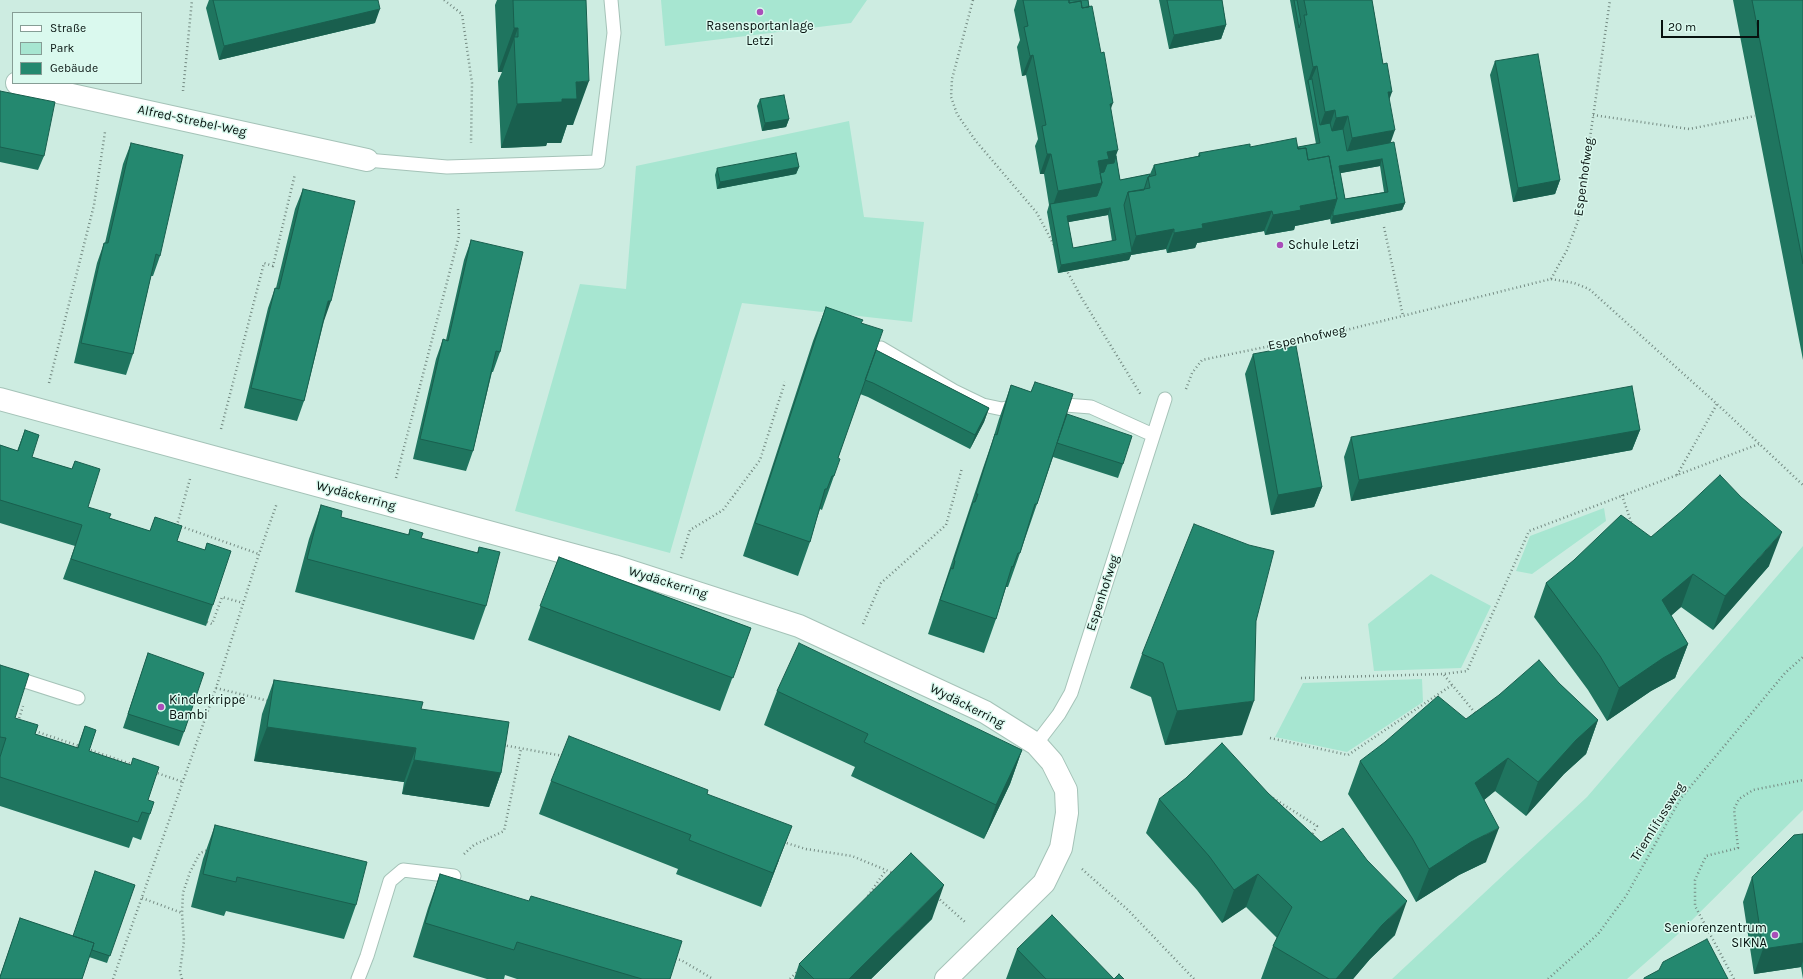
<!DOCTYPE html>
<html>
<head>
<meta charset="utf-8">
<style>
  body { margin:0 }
  #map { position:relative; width:1803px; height:979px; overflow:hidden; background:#cdece1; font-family:Karla,sans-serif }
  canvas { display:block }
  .legend { position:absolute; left:12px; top:12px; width:130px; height:72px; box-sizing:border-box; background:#daf9ee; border:1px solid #869d95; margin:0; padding:5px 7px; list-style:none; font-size:12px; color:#07120f }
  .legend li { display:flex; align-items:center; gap:8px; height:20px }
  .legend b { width:20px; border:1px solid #869d95 }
  .scale { position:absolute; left:1661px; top:20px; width:98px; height:18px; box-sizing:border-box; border:2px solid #07120f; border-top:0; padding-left:5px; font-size:12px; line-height:14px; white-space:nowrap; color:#07120f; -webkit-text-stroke:3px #daf9ee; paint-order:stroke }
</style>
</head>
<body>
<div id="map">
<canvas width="1803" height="979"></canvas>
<ul class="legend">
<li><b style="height:5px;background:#fff"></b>Straße</li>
<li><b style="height:11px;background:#a7e6d1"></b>Park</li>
<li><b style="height:11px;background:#24886f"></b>Gebäude</li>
</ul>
<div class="scale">20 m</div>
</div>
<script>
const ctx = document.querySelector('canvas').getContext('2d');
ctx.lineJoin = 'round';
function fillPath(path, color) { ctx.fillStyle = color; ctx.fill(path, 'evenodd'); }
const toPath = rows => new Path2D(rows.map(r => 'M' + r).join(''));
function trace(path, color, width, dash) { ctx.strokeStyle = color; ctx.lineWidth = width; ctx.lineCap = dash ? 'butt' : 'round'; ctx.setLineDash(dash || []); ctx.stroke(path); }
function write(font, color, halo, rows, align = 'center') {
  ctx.font = font + ' Karla,sans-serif'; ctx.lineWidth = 3; ctx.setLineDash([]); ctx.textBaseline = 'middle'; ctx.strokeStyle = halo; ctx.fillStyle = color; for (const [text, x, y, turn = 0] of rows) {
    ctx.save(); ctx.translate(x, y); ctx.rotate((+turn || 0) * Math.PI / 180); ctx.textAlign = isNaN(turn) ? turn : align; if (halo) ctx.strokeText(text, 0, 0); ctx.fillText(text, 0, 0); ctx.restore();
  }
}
fillPath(toPath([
  [661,0,867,0,851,23,665,46],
  [849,121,864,217,924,222,912,322,742,303,670,553,515,511,580,284,626,289,636,166],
  [1604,508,1606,521,1532,574,1516,571,1530,536],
  [1803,546,1803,810,1676,936,1627,979,1392,979,1587,797],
  [1431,574,1491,606,1461,668,1374,671,1368,624],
  [1422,679,1423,702,1347,752,1275,737,1303,683]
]), '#a7e6d1');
const service = toPath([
  [367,160,447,167,598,162,614,33,611,0],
  [881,348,954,391,983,405,1002,409,1020,406],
  [1053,404,1091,407,1153,435],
  [0,673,78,698],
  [1036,744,1059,714,1071,693,1165,399],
  [358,979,367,956,390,881,403,870,454,876]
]);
const minor = toPath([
  [17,83,367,160],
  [0,399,614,566,719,600,799,626,985,712,1036,744,1052,762,1066,790,1067,813,1061,848,1044,883,946,979]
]);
trace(service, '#a5c3b8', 15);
trace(minor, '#a5c3b8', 24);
trace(toPath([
  [444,0,462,14,472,83,471,143],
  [973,0,952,79,951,97,957,114,975,140,1037,213,1055,247],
  [183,91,192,0],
  [1593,115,1689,129,1755,116],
  [1384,227,1403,316],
  [1066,269,1081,297,1141,395],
  [1551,279,1574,283,1589,289,1717,404,1803,485],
  [49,383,94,205,105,132],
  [1186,389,1192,373,1202,360,1334,333,1551,279,1567,250,1578,221,1610,0],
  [221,429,264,263,273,266,295,174],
  [1677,475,1717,404],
  [396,478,459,236,458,209],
  [190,479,177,525,259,554],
  [1622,495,1632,525],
  [681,558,690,530,723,510,760,460,785,382],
  [207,622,212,624,222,597,243,603],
  [863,624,881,583,946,525,962,468],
  [1444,675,1476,714],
  [1301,678,1443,674,1467,671,1529,531,1759,444],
  [216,688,269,701],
  [18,722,23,706],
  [35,731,79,746],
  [1270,738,1348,755,1452,685],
  [503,745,563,756],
  [87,749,134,765],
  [154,772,183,782],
  [1273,798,1317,826,1312,835],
  [783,842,806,849,852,856,893,873],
  [464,854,474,845,504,831,521,749],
  [1082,869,1128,910,1194,979],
  [868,896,886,870],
  [937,897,965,922],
  [142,898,182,913],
  [675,959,681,960,713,979],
  [113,979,216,688,259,554,277,503],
  [182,979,180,971,184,941,182,913,183,893,190,872,200,853,208,850],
  [790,979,798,971],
  [1548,979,1598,934,1626,896,1681,798,1785,673,1803,657],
  [1734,979,1695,906,1695,880,1706,856,1738,848,1734,809,1739,799,1753,790,1803,780]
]), '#748a82', 2.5, [1, 3]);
trace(service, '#fff', 13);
trace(minor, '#fff', 22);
fillPath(toPath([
  [209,0,378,0,375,23,219,60,206,8],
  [497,0,586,0,573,125,567,125,561,143,547,143,546,146,501,148,498,81,502,72,498,72,495,5],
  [1017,0,1088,0,1111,109,1116,156,1120,180,1150,174,1154,165,1198,156,1199,153,1250,147,1298,147,1316,144,1290,0,1372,0,1389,99,1390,143,1405,203,1402,210,1331,224,1330,219,1295,226,1294,230,1265,235,1264,231,1197,243,1195,248,1167,253,1166,249,1131,255,1129,260,1058,273,1047,212,1049,205,1044,174,1040,174,1035,146,1038,139,1026,75,1022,76,1017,47,1020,40,1014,10],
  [1380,166,1384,192,1345,199,1340,173],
  [1108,215,1112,241,1073,248,1068,222],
  [1159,0,1222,0,1226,25,1221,39,1169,49],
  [1733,0,1803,0,1803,360],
  [1495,61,1560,180,1555,194,1513,202,1490,75],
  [0,91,44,156,38,170,0,162],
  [760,99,789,119,786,127,762,131,757,106],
  [131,143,160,256,153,276,151,276,133,354,126,375,74,363,97,263,104,243,105,243,123,164],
  [799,167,796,174,717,189,715,175,717,168],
  [303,189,324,321,304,401,297,421,244,408,268,308,275,288,276,288,295,209],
  [471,240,500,352,493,372,492,372,473,451,466,471,413,459,436,359,443,339,446,340,464,260],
  [826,307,861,323,876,350,989,408,984,422,970,449,868,397,860,394,838,458,834,476,822,510,820,509,816,521,810,542,798,576,743,556,813,341],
  [1253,354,1322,487,1314,507,1271,515,1245,374],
  [1035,382,1067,414,1123,464,1118,478,1053,457,1037,504,1027,533,1020,553,1008,587,1006,587,996,619,984,653,928,634,983,468,992,442,999,419,1011,385,1031,392],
  [25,430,32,457,72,469,75,461,88,507,109,518,150,531,155,517,177,541,205,550,207,543,213,605,206,626,63,579,75,546,0,523,0,445,17,451],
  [1640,430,1632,450,1351,501,1344,457,1351,437],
  [321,505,341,517,408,535,410,529,421,538,477,553,479,547,486,606,474,640,295,592,309,539],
  [1651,537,1769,566,1713,630,1681,607,1671,616,1688,644,1675,678,1651,691,1607,721,1588,690,1534,617,1546,583],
  [559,557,751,628,720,711,528,640],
  [1256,621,1242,735,1165,745,1151,697,1130,688,1142,654],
  [148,653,184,732,179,746,123,728],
  [0,665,15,718,35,734,77,748,85,726,89,751,148,800,150,814,141,840,133,837,129,848,0,806],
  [274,680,421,709,501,773,489,807,402,794,404,782,254,761,262,714],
  [1559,683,1598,720,1586,754,1564,774,1526,816,1495,791,1484,800,1486,862,1459,875,1416,902,1399,871,1348,794,1360,761],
  [777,691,1022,750,1010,784,984,839,851,776,855,767,764,725],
  [551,781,707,794,779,860,761,907,676,874,678,869,539,814],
  [1268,793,1321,842,1367,860,1395,935,1370,959,1353,979,1261,979,1273,946,1277,938,1246,907,1222,923,1197,890,1146,833,1159,799],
  [215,825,356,905,344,939,226,911,224,916,191,907,203,859],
  [1803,834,1803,979,1801,967,1754,974,1743,902,1752,877],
  [440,874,670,979,517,979,505,975,504,979,487,979,413,957,428,908],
  [135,885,107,963,89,957,0,979,0,976,20,918,73,936],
  [932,919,871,979,794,979,799,964],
  [1017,949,1114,979,1006,979]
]), '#1f755f');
fillPath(toPath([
  [380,9,375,23,219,60,224,46],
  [1226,25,1221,39,1169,49,1174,35],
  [514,28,518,28,502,72,498,72],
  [1033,55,1026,75,1022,76,1030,56],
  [1317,66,1309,85,1308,80,1306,87,1313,67],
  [589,81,573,125,567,125,561,143,547,143,546,146,501,148,517,104,562,99,576,82],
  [1388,92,1392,92,1385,112],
  [1113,103,1106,122,1110,104],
  [1335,110,1328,131,1318,131,1325,112],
  [1348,116,1341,136,1329,138,1336,118],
  [789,119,786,127,762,131,765,123],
  [1395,130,1388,150,1345,158,1352,138],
  [1118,150,1111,170,1101,180,1098,161,1107,152],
  [1047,154,1051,154,1044,174,1040,174],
  [1382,159,1380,166,1336,174,1339,166],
  [799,167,796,174,717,189,720,182],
  [1560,180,1555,194,1513,202,1518,188],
  [1102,183,1094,203,1051,211,1058,191],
  [1337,199,1330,219,1295,226,1294,230,1265,235,1273,215,1300,206],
  [1405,203,1402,210,1331,224,1333,216],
  [1110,208,1108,215,1064,223,1067,216],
  [1272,211,1264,231,1197,243,1195,248,1167,253,1174,233,1202,224],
  [1174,229,1166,249,1131,255,1129,260,1058,273,1061,265,1130,253,1136,236],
  [328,301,331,301,324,321,321,321],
  [989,408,984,422,970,449,975,435],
  [1640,430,1632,450,1351,501,1359,480],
  [1322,487,1314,507,1271,515,1278,495],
  [1782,532,1769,566,1713,630,1725,596],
  [1693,574,1681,607,1649,634,1662,600],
  [1688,644,1675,678,1651,691,1607,721,1619,688,1663,658],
  [1254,701,1242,735,1165,745,1177,711],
  [1598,720,1586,754,1564,774,1526,816,1538,782,1576,740],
  [267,727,416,748,404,782,254,761],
  [1022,750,1010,784,984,839,996,805],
  [1508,758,1495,791,1463,817,1475,783],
  [414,760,501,773,489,807,402,794],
  [792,826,779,860,761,907,773,873],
  [1499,828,1486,862,1459,875,1416,902,1429,869,1471,842],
  [1258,874,1246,907,1222,923,1234,890],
  [944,885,932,919,871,979,849,979],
  [1407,901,1395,935,1370,959,1353,979,1336,979,1382,925],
  [1803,943,1803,961,1801,967,1754,974,1763,949]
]), '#195f4e');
const building = toPath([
  [213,0,378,0,380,9,224,46,213,0],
  [513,0,586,0,589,81,576,82,577,99,562,99,562,102,517,104,514,37,518,37,518,28,514,28,513,0],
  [1023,0,1069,0,1069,3,1081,1,1082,8,1092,6,1101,53,1104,52,1113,103,1110,104,1118,150,1107,152,1109,159,1098,161,1102,183,1058,191,1051,154,1047,154,1042,126,1046,125,1033,55,1030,56,1024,27,1028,26,1023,0],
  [1069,0,1088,0,1089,7,1082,8,1081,1,1069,3,1069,0],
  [1167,0,1222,0,1226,25,1174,35,1167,0],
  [1294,0,1297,0,1301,22,1299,28,1294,0],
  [1304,0,1372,0,1383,64,1387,63,1392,92,1388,92,1395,130,1352,138,1348,116,1336,118,1335,110,1325,112,1317,66,1313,67,1304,15,1307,15,1304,0],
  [1752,0,1803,0,1803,264,1752,0],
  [1538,54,1560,180,1518,188,1495,61,1538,54],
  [1312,79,1320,125,1330,123,1332,131,1343,129,1347,151,1394,142,1405,203,1333,216,1333,212,1337,199,1329,156,1308,160,1306,148,1298,149,1298,147,1320,143,1308,80,1312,79],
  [1382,159,1388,192,1345,199,1339,166,1382,159],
  [0,91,55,102,44,156,0,147,0,91],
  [784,95,789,119,765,123,760,99,784,95],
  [1296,138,1298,149,1306,148,1308,160,1329,156,1337,199,1300,206,1301,210,1273,215,1272,211,1202,224,1203,228,1174,233,1174,229,1136,236,1128,192,1150,188,1148,177,1156,175,1154,165,1200,156,1199,153,1250,144,1250,147,1296,138],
  [131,143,183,155,160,256,156,254,133,354,81,343,104,243,108,243,131,143],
  [796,153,799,167,720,182,717,168,796,153],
  [1116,156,1120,180,1150,174,1149,177,1148,177,1144,190,1128,192,1124,205,1132,252,1061,265,1050,204,1097,196,1102,183,1100,173,1104,172,1107,164,1114,163,1116,156],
  [1110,208,1116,240,1073,248,1067,216,1110,208],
  [303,189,355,201,331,301,328,301,304,401,251,388,275,288,279,289,303,189],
  [471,240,523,252,500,352,496,351,473,451,420,439,443,339,448,341,471,240],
  [826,307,863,320,861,323,883,330,838,458,840,459,834,476,832,476,827,489,825,489,810,542,755,523,826,307],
  [1296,346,1322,487,1278,495,1253,354,1296,346],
  [876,350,989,408,975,435,873,383,865,380,876,350],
  [1035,382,1073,394,1037,504,1035,504,1020,553,1018,553,1013,567,1012,566,996,619,940,600,951,568,953,569,955,561,954,560,973,502,975,502,978,494,976,494,995,434,997,435,1011,385,1031,392,1035,382],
  [1632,386,1640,430,1359,480,1351,437,1632,386],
  [1067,414,1132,436,1123,464,1057,443,1067,414],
  [25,430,39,435,32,457,72,469,75,461,100,469,88,507,111,514,109,518,150,531,155,517,182,526,177,541,205,550,207,543,231,551,213,605,71,559,82,525,0,500,0,445,18,451,25,430],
  [1720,475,1741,497,1782,532,1725,596,1693,574,1662,600,1688,644,1663,658,1619,688,1600,656,1546,583,1574,560,1621,515,1651,537,1683,510,1720,475],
  [321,505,342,511,341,517,409,535,410,529,423,533,421,538,478,553,479,547,500,552,486,606,307,559,321,505],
  [1194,524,1249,545,1274,551,1256,621,1254,701,1177,711,1163,663,1142,654,1194,524],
  [559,557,751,628,733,678,540,606,559,557],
  [799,643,1022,750,996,805,864,742,868,734,777,691,799,643],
  [148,653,204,673,184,732,128,714,148,653],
  [1539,660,1559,683,1598,720,1576,740,1538,782,1508,758,1475,783,1499,828,1471,842,1429,869,1412,838,1360,761,1385,742,1438,696,1466,719,1499,695,1539,660],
  [0,665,29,674,15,718,38,725,35,734,78,748,85,726,96,730,89,751,131,765,133,758,159,767,148,800,154,802,150,814,142,812,138,822,0,777,0,757,6,738,0,737,0,665],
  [274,680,423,702,421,709,509,722,501,773,414,760,416,748,267,727,274,680],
  [569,736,708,790,707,794,792,826,773,873,689,840,691,835,551,781,569,736],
  [1222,743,1268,793,1321,842,1343,828,1367,860,1407,901,1382,925,1336,979,1329,979,1273,946,1292,907,1258,874,1234,890,1209,856,1159,799,1186,778,1222,743],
  [215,825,367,862,356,905,237,877,236,882,203,874,215,825],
  [1803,834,1803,943,1763,949,1752,877,1794,835,1803,834],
  [911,853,944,885,849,979,814,979,799,964,911,853],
  [95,871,135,885,110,956,92,950,94,943,73,936,95,871],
  [440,874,529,901,531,896,682,941,670,979,642,979,517,942,514,950,425,923,440,874],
  [1052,915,1114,979,1046,979,1017,949,1052,915],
  [20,918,94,943,82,979,0,979,0,977,20,918],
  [1707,939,1728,979,1644,979,1644,978,1659,970,1663,962,1707,939],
  [1119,974,1124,979,1114,979,1119,974]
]);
fillPath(building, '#24886f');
trace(building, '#195f4e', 1);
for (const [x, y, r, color] of [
  [760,12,4,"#aa4eb9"],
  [1280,245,4,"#aa4eb9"],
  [161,707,4,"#aa4eb9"],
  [1775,935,4,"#aa4eb9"]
]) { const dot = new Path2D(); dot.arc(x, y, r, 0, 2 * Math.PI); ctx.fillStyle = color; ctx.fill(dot); trace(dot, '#daf9ee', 1.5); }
write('13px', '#07120f', '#daf9ee', [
  ["Rasensportanlage",760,26,"center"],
  ["Letzi",760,41,"center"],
  ["Schule Letzi",1288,245],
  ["Kinderkrippe",169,700],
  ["Bambi",169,715],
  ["Seniorenzentrum",1767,928,"right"],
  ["SIKNA",1767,943,"right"]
], 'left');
write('13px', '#07120f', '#daf9ee', [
  ["Alfred-Strebel-Weg",192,121,12],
  ["Espenhofweg",1584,177,-82],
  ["Espenhofweg",1307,338,-12],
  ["Wydäckerring",356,496,15],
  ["Wydäckerring",668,583,17],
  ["Espenhofweg",1103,593,-72],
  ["Wydäckerring",967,706,27],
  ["Triemlifussweg",1658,822,-58]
]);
</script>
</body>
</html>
